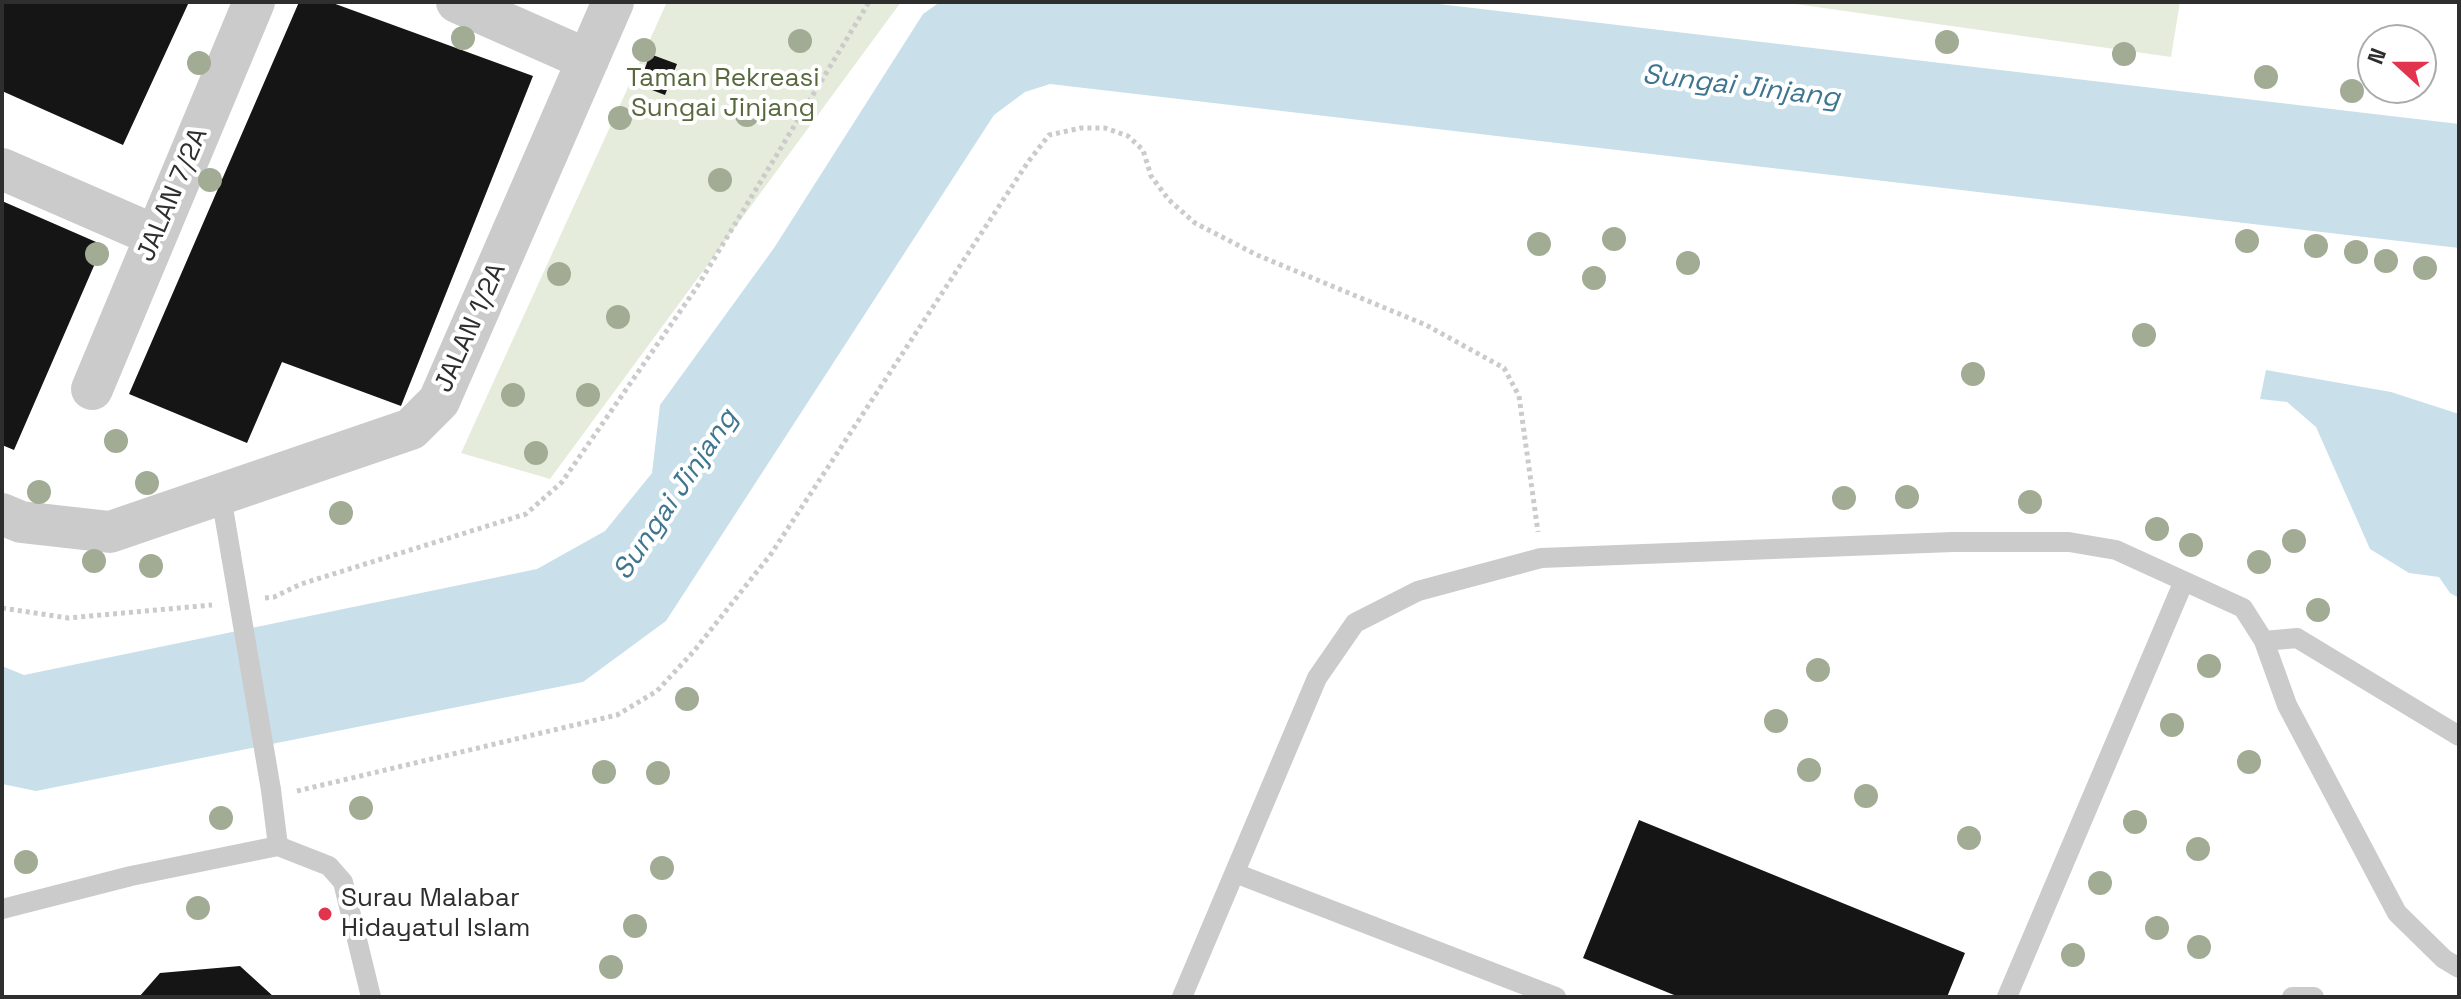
<!DOCTYPE html>
<html>
<head>
<meta charset="utf-8">
<style>
  body { margin:0 }
  #map { position:relative; width:2461px; height:999px; overflow:hidden; background:#fff; font-family:"Space Grotesk",sans-serif }
  canvas { display:block }
  .frame { position:absolute; inset:0; border:4px solid #2e2e2e; pointer-events:none }
  .north { position:absolute; left:2357px; top:24px; width:80px; height:80px; box-sizing:border-box; background:#fff; border:2px solid #ababab; border-radius:50%; rotate:291deg; font-size:22px; font-weight:700; line-height:32px; text-align:center; color:#2e2e2e }
  .north::after { content:''; display:block; margin:auto; width:28px; height:36px; background:#e2344d; clip-path:polygon(50% 0,100% 100%,50% 72%,0 100%) }
</style>
</head>
<body>
<div id="map">
<canvas width="2461" height="999"></canvas>
<div class="frame"></div>
<div class="north">N</div>
</div>
<script>
const ctx = document.querySelector('canvas').getContext('2d');
ctx.lineJoin = 'round';
function fillPath(path, color) { ctx.fillStyle = color; ctx.fill(path, 'evenodd'); }
const toPath = rows => new Path2D(rows.map(r => 'M' + r).join(''));
function trace(path, color, width, dash) { ctx.strokeStyle = color; ctx.lineWidth = width; ctx.lineCap = dash ? 'butt' : 'round'; ctx.setLineDash(dash || []); ctx.stroke(path); }
function write(font, color, halo, rows, align = 'center') {
  ctx.font = font + ' "Space Grotesk",sans-serif'; ctx.lineWidth = 8; ctx.setLineDash([]); ctx.textBaseline = 'middle'; ctx.strokeStyle = halo; ctx.fillStyle = color; for (const [text, x, y, turn = 0] of rows) {
    ctx.save(); ctx.translate(x, y); ctx.rotate((+turn || 0) * Math.PI / 180); ctx.textAlign = isNaN(turn) ? turn : align; if (halo) ctx.strokeText(text, 0, 0); ctx.fillText(text, 0, 0); ctx.restore();
  }
}
fillPath(toPath([
  [667,2,901,2,550,479,461,453],
  [1781,2,2180,2,2171,57]
]), '#e6ecdc');
fillPath(toPath([
  [940,2,1422,2,2459,124,2459,248,1050,84,1025,92,994,115,666,621,583,682,36,791,2,784,2,666,24,675,537,569,605,531,652,473,660,405,774,248,923,14],
  [2266,370,2391,392,2459,414,2459,598,2450,593,2439,577,2409,573,2370,549,2316,427,2287,402,2260,399]
]), '#c9e0eb');
fillPath(toPath([
  [2,2,189,2,123,145,2,91],
  [299,2,330,2,533,76,401,406,282,362,247,443,129,394],
  [650,54,677,64,665,95,639,85],
  [2,201,103,245,14,450,2,445],
  [1639,820,1965,953,1947,997,1679,997,1583,958],
  [240,966,274,997,139,997,160,973]
]), '#151515');
trace(toPath([
  [265,598,274,597,301,584,526,514,562,482,697,287,869,2],
  [2,608,68,618,212,605],
  [297,791,617,715,657,691,694,651,771,554,1028,162,1049,135,1081,128,1105,128,1128,136,1143,150,1151,176,1169,200,1195,223,1257,255,1426,325,1504,368,1519,396,1538,532]
]), '#cbcbcb', 5, [4, 4]);
trace(toPath([
  [221,496,231,555],
  [2264,641,2297,638,2459,736],
  [271,790,278,846],
  [1235,873,1556,997],
  [2,909,131,876,278,846,329,866,343,882,371,997],
  [1182,997,1317,678,1355,623,1418,591,1541,558,1953,542,2069,542,2116,550,2243,608,2264,641,2287,705,2397,913,2444,959,2459,968],
  [2007,997,2184,581],
  [2292,997,2314,997]
]), '#cbcbcb', 20);
trace(toPath([
  [457,2,588,60],
  [2,169,156,236],
  [92,389,254,2],
  [2,514,21,522,110,532,411,429,439,401,613,2]
]), '#cbcbcb', 42);
trace(toPath([
  [231,555,271,790]
]), '#cbcbcb', 20);
ctx.fillStyle = '#a2ac94';
for (const [x, y] of [
  [463,38],
  [800,41],
  [1947,42],
  [644,50],
  [2124,54],
  [199,63],
  [2266,77],
  [2352,91],
  [747,115],
  [620,118],
  [210,180],
  [720,180],
  [1614,239],
  [2247,241],
  [1539,244],
  [2316,246],
  [2356,252],
  [97,254],
  [2386,261],
  [1688,263],
  [2425,268],
  [559,274],
  [1594,278],
  [618,317],
  [2144,335],
  [1973,374],
  [513,395],
  [588,395],
  [116,441],
  [536,453],
  [147,483],
  [39,492],
  [1907,497],
  [1844,498],
  [2030,502],
  [341,513],
  [2157,529],
  [2294,541],
  [2191,545],
  [94,561],
  [2259,562],
  [151,566],
  [2318,610],
  [2209,666],
  [1818,670],
  [687,699],
  [1776,721],
  [2172,725],
  [2249,762],
  [1809,770],
  [604,772],
  [658,773],
  [1866,796],
  [361,808],
  [221,818],
  [2135,822],
  [1969,838],
  [2198,849],
  [26,862],
  [662,868],
  [2100,883],
  [198,908],
  [635,926],
  [2157,928],
  [2199,947],
  [2073,955],
  [611,967]
]) { ctx.beginPath(); ctx.arc(x, y, 12, 0, 2 * Math.PI); ctx.fill(); }
for (const [x, y, r, color] of [
  [325,914,8,"#e2344d"]
]) { const dot = new Path2D(); dot.arc(x, y, r, 0, 2 * Math.PI); ctx.fillStyle = color; ctx.fill(dot); trace(dot, '#fff', 3); }
write('26px', '#55693c', '#fff', [
  ["Taman Rekreasi",723,79],
  ["Sungai Jinjang",723,109]
]);
write('26px', '#2e2e2e', '#fff', [
  ["JALAN 7/2A",173,195,-67],
  ["JALAN 1/2A",471,328,-66]
]);
write('26px', '#2e2e2e', '#fff', [
  ["Surau Malabar",341,899],
  ["Hidayatul Islam",341,929]
], 'left');
write('italic 28px', '#3e758f', '#fff', [
  ["Sungai Jinjang",1741,87,7],
  ["Sungai Jinjang",676,495,-56]
]);
</script>
</body>
</html>
